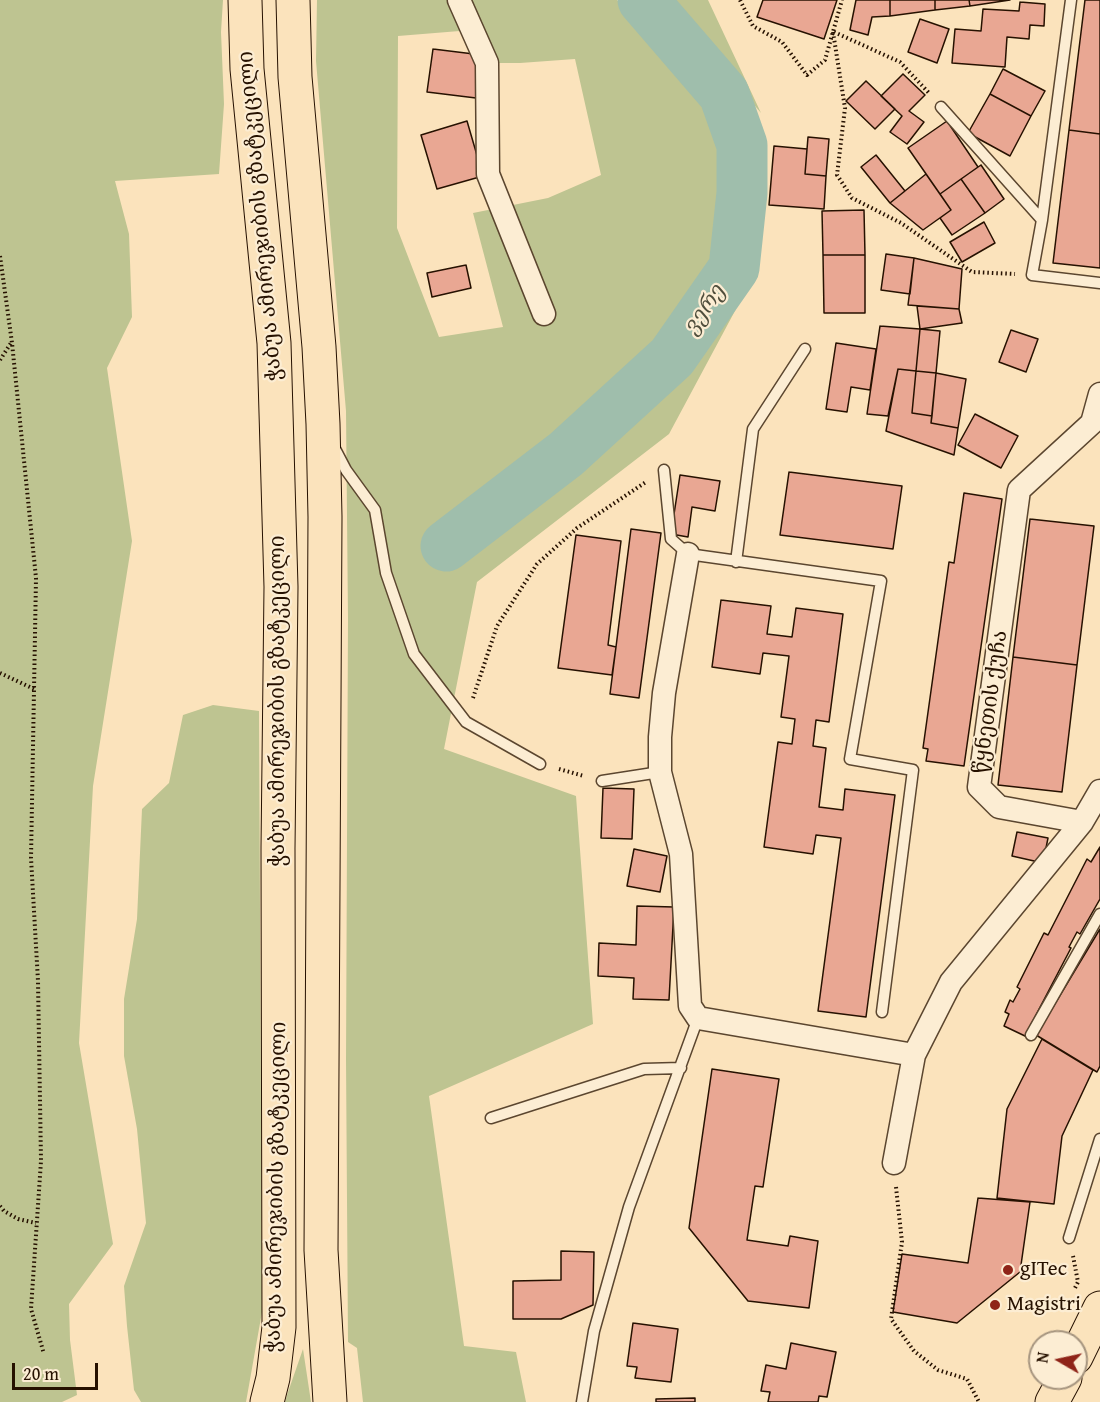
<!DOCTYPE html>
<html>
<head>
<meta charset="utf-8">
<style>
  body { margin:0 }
  #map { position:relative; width:1100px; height:1402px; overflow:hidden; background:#fbe3bc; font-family:"Gentium Book Plus",serif }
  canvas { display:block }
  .north { position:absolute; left:1028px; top:1330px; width:60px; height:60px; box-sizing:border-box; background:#fcedd3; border:2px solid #a6957f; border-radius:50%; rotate:279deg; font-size:16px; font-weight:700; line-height:24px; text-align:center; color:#261100 }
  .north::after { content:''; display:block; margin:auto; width:21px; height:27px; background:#8f2418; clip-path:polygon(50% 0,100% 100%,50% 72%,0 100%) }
  .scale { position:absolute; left:12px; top:1363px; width:86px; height:27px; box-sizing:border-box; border:3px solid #261100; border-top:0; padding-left:8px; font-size:18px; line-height:21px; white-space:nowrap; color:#261100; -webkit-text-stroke:4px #fcedd3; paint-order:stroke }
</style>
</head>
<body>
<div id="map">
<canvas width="1100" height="1402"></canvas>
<div class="north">N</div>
<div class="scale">20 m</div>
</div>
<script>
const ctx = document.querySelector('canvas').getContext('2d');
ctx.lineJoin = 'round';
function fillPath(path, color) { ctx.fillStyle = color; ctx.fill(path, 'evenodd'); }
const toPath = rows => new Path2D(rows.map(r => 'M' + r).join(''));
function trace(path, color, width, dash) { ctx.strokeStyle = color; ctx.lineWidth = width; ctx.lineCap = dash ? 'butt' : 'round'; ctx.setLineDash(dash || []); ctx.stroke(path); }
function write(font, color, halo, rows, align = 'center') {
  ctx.font = font + ' "Gentium Book Plus","Noto Serif Georgian",serif'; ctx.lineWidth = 4.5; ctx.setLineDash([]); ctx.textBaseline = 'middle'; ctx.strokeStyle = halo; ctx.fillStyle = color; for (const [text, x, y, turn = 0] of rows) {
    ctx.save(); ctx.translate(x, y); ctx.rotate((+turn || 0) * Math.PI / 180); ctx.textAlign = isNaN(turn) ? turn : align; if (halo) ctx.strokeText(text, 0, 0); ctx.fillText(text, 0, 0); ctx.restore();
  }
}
fillPath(toPath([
  [0,0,223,0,221,32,224,104,219,174,115,181,129,234,132,317,107,368,132,541,93,786,79,1043,113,1244,69,1304,70,1340,77,1395,62,1402,0,1402],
  [317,0,617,0,698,93,725,154,720,272,659,347,436,535,455,556,672,378,736,309,669,434,477,582,444,749,576,796,593,1024,429,1096,464,1346,516,1352,526,1402,363,1402,357,1348,348,1342,346,1059,348,619,346,411,316,61],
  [472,30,487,63,520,63,575,59,601,175,548,198,473,213,503,327,439,337,397,228,398,36],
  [667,0,708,0,761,113,677,13],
  [213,705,259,711,262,1312,246,1402,141,1402,134,1390,127,1326,124,1286,146,1223,137,1129,124,1056,124,999,137,919,142,809,169,783,183,715],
  [303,1349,311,1402,285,1402,287,1395]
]), '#bec491');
trace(toPath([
  [446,546,566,454,672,357,734,268,742,193,742,145,724,94,643,0]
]), '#9fbeac', 51);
const building = toPath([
  [763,0,837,0,824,39,757,17,763,0],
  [856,0,890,0,890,16,872,17,868,35,850,30,856,0],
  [890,0,935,0,935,10,890,16,890,0],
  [935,0,969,0,970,6,935,10,935,0],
  [969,0,1010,0,970,6,969,0],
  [1085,0,1100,0,1100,134,1069,130,1085,0],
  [1020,2,1045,4,1044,26,1030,25,1029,39,1007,37,1005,67,952,63,955,29,981,31,983,9,1019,11,1020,2],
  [920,19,949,29,937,63,908,52,920,19],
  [433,49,482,55,476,98,427,92,433,49],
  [1003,69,1045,91,1031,116,990,94,1003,69],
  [903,74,925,95,909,111,924,122,907,144,890,132,902,116,881,96,903,74],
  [866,81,895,109,875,129,846,101,866,81],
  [990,94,1031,116,1010,156,968,133,990,94],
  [467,121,483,176,437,189,421,135,467,121],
  [947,121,978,167,940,194,908,148,947,121],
  [1069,130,1100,134,1100,268,1053,263,1069,130],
  [808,137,829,139,826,176,805,174,808,137],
  [774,146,807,149,805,174,826,176,824,209,769,205,774,146],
  [876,155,905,191,890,203,861,167,876,155],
  [981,165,1004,199,985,213,961,179,981,165],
  [926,174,951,210,923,230,890,203,926,174],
  [961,179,985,213,952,235,940,218,951,210,940,194,961,179],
  [864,210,865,255,823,255,822,211,864,210],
  [984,222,995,243,962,262,950,242,984,222],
  [886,254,914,258,910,294,881,290,886,254],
  [823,255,865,255,865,313,824,313,823,255],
  [914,258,962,269,959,309,908,305,914,258],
  [466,265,471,288,432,297,427,273,466,265],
  [917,306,959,309,962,323,920,329,917,306],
  [880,326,920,329,916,371,898,369,888,416,867,414,880,326],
  [920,329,940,331,936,373,916,371,920,329],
  [1011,330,1038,339,1026,372,999,362,1011,330],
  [836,343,876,349,870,390,851,387,847,412,826,409,836,343],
  [898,369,916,371,912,413,932,416,931,423,958,428,954,455,886,431,898,369],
  [916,371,936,373,932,416,912,413,916,371],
  [936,373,966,379,958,428,931,423,936,373],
  [975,414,1018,436,1001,468,958,445,975,414],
  [789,472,902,486,893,549,780,535,789,472],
  [680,475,720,481,715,511,692,507,688,537,671,534,680,475],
  [964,493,1002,499,964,766,926,761,928,749,923,748,949,562,954,563,964,493],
  [1030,519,1094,526,1077,665,1013,657,1030,519],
  [631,529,661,533,639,698,610,694,631,529],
  [576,535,621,541,608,645,616,647,612,675,558,668,576,535],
  [721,600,771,606,767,634,792,637,796,608,843,614,829,722,816,720,813,746,826,748,819,807,843,810,845,789,895,795,866,1017,818,1011,841,838,816,835,813,854,764,847,778,742,792,744,795,719,781,717,789,656,763,653,760,674,712,667,721,600],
  [1013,657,1077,665,1062,792,998,785,1013,657],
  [603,788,634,789,632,839,601,838,603,788],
  [1017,832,1048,838,1043,863,1012,856,1017,832],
  [1100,847,1100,899,1080,934,1077,932,1069,947,1071,948,1025,1036,1004,1026,1009,1014,1005,1012,1010,1000,1013,1002,1020,989,1017,987,1044,933,1048,935,1087,859,1091,862,1100,847],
  [634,849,667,856,660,892,627,886,634,849],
  [637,906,674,907,669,1000,633,999,634,978,598,976,599,943,636,945,637,906],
  [1100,929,1100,1066,1097,1072,1036,1035,1100,929],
  [1042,1039,1093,1070,1062,1136,1054,1204,997,1198,1007,1109,1042,1039],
  [712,1069,779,1079,763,1187,755,1186,747,1240,788,1246,790,1236,818,1241,809,1308,748,1301,689,1228,712,1069],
  [978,1198,1030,1202,1020,1272,957,1323,893,1312,902,1254,968,1263,978,1198],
  [561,1251,594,1252,593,1305,561,1319,513,1319,513,1281,561,1280,561,1251],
  [633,1323,678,1329,671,1382,635,1378,637,1367,627,1366,633,1323],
  [791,1343,836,1352,827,1397,819,1396,818,1402,768,1402,770,1392,761,1391,766,1365,786,1369,791,1343],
  [695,1398,695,1402,656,1402,656,1399,695,1398]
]);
fillPath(building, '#e9a793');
trace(building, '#261100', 1.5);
const lane = toPath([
  [1071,0,1042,220,1032,275,1100,283],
  [941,107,1042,220],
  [334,447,346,470,375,510,386,573,414,654,466,722,540,764],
  [664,470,671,539,688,554,881,581,850,759,913,770,882,1012],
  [736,562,753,429,805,349],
  [602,781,660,772],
  [1031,1035,1100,914],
  [491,1118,644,1069,681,1068],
  [1069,1238,1100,1139],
  [582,1402,594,1331,629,1207,698,1018]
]);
const street = toPath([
  [459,0,487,63,488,174,544,314],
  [688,554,664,693,660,737,660,772,681,854,690,1006,698,1018,914,1055],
  [1082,822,999,807,979,787,1019,490,1092,423,1100,394],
  [894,1163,914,1055,951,982,1082,822,1100,791]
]);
const primary = toPath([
  [245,0,247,69,274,343,281,587,278,848,279,1327,273,1378,267,1402],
  [293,0,295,77,319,347,323,424,325,517,321,1250,330,1402],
  [1076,1357,1100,1308],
  [1052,1402,1065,1378]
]);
trace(lane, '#5b462f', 13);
trace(street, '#5b462f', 25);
trace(primary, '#261100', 35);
trace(toPath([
  [740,0,753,26,782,42,807,75,825,60,842,0],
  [833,32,845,108,837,175,852,198,901,223,972,272,1015,274],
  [834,32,900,62,929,93],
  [0,256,12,343,36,578,31,858,38,981,41,1161,31,1309,44,1354],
  [0,360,11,343],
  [0,673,34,689],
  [473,698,497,626,537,564,577,528,646,482],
  [559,769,584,776],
  [896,1187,902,1242,891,1319,914,1351,938,1370,967,1379,979,1402],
  [0,1206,4,1211,18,1219,36,1223],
  [1073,1256,1078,1282,1074,1290]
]), '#261100', 4, [1.5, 3]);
trace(lane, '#fcedd3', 10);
trace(street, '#fcedd3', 22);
trace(primary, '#fbe3bc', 33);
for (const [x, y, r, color] of [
  [1008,1270,6,"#8f2418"],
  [995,1305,6,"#8f2418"]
]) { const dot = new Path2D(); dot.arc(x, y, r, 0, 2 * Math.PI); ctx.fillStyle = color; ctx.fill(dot); trace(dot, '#fcedd3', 2); }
write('21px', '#261100', '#fcedd3', [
  ["ჭაბუა ამირეჯიბის გზატკეცილი",261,216,-95],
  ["ჭაბუა ამირეჯიბის გზატკეცილი",279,701,-90],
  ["წყნეთის ქუჩა",991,702,-82],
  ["ჭაბუა ამირეჯიბის გზატკეცილი",277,1187,-89]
]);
write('21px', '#261100', '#fcedd3', [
  ["gITec",1020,1270],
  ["Magistri",1007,1305]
], 'left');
write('italic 22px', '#504e3c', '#fcedd3', [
  ["ვერე",705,310,-55]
]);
</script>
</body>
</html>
